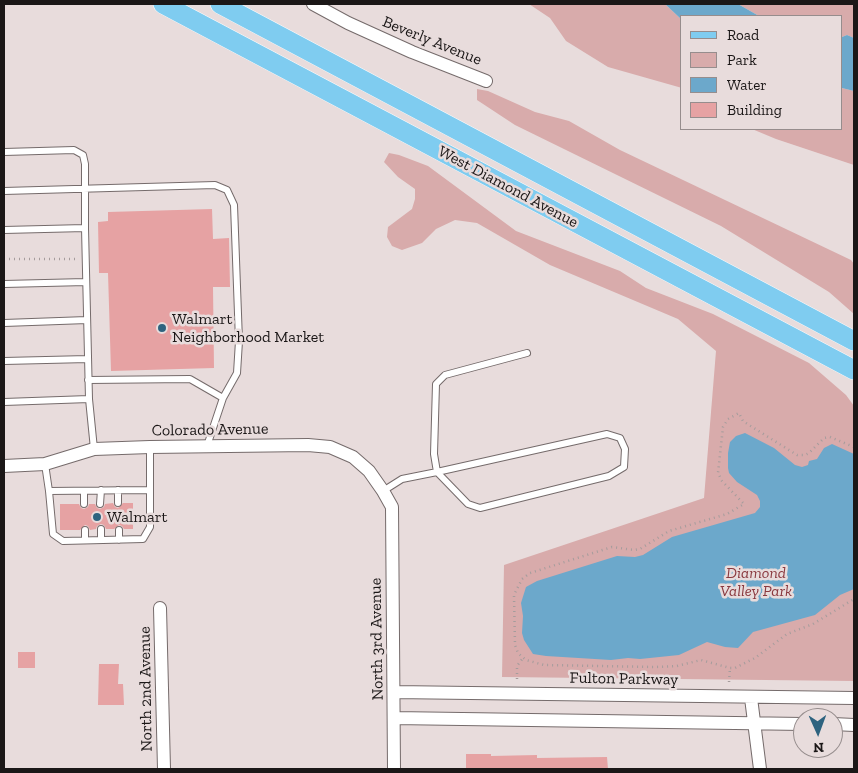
<!DOCTYPE html>
<html>
<head>
<meta charset="utf-8">
<style>
  body { margin:0 }
  #map { position:relative; width:858px; height:773px; overflow:hidden; background:#e8dcdc; font-family:"Zilla Slab",serif }
  canvas { display:block }
  .frame { position:absolute; inset:0; border:5px solid #1b1717; pointer-events:none }
  .legend { position:absolute; left:680px; top:15px; width:162px; height:115px; box-sizing:border-box; background:#e8dcdc; border:1px solid #968d8d; margin:0; padding:6px 9px; list-style:none; font-size:15px; color:#1b1717 }
  .legend li { display:flex; align-items:center; gap:10px; height:25px }
  .legend b { width:25px; border:1px solid #968d8d }
  .north { position:absolute; left:793px; top:708px; width:50px; height:50px; box-sizing:border-box; background:#e8dcdc; border:1px solid #968d8d; border-radius:50%; rotate:178deg; font-size:14px; font-weight:700; line-height:20px; text-align:center; color:#1b1717 }
  .north::after { content:''; display:block; margin:auto; width:18px; height:22px; background:#2e637f; clip-path:polygon(50% 0,100% 100%,50% 72%,0 100%) }
</style>
</head>
<body>
<div id="map">
<canvas width="858" height="773"></canvas>
<div class="frame"></div>
<ul class="legend">
<li><b style="height:6px;background:#7fccf0"></b>Road</li>
<li><b style="height:14px;background:#d8abab"></b>Park</li>
<li><b style="height:14px;background:#6ca8cb"></b>Water</li>
<li><b style="height:14px;background:#e6a2a3"></b>Building</li>
</ul>
<div class="north">N</div>
</div>
<script>
const ctx = document.querySelector('canvas').getContext('2d');
ctx.lineJoin = 'round';
function fillPath(path, color) { ctx.fillStyle = color; ctx.fill(path, 'evenodd'); }
const toPath = rows => new Path2D(rows.map(r => 'M' + r).join(''));
function trace(path, color, width, dash) { ctx.strokeStyle = color; ctx.lineWidth = width; ctx.lineCap = dash ? 'butt' : 'round'; ctx.setLineDash(dash || []); ctx.stroke(path); }
function write(font, color, halo, rows, align = 'center') {
  ctx.font = font + ' "Zilla Slab",serif'; ctx.lineWidth = 5; ctx.setLineDash([]); ctx.textBaseline = 'middle'; ctx.strokeStyle = halo; ctx.fillStyle = color; for (const [text, x, y, turn = 0] of rows) {
    ctx.save(); ctx.translate(x, y); ctx.rotate((+turn || 0) * Math.PI / 180); ctx.textAlign = isNaN(turn) ? turn : align; if (halo) ctx.strokeText(text, 0, 0); ctx.fillText(text, 0, 0); ctx.restore();
  }
}
fillPath(toPath([
  [529,4,665,4,682,20,682,88,608,67,566,41,550,18],
  [738,4,854,4,854,38,847,35,842,37,842,16,759,16],
  [842,88,854,91,854,165,776,139,752,129,842,129],
  [477,89,488,91,535,112,569,121,620,150,851,260,854,264,854,314,829,292,721,226,515,125,477,100],
  [389,153,399,155,428,166,516,231,620,271,646,288,713,314,809,363,846,395,854,406,854,681,502,677,504,565,704,498,716,351,678,319,550,265,477,223,455,220,436,229,422,243,402,250,392,246,387,237,388,227,412,209,415,199,415,189,398,177,384,162]
]), '#d8abab');
fillPath(toPath([
  [665,4,738,4,759,16,682,16,682,20],
  [847,35,854,38,854,91,842,88,842,37],
  [745,433,774,448,795,465,802,467,808,465,809,461,817,459,824,448,832,444,854,454,854,589,840,595,815,615,753,632,738,648,725,647,707,642,679,655,640,659,628,658,611,660,546,656,533,654,524,640,522,633,523,616,521,603,526,587,537,581,617,556,635,557,643,555,672,537,755,513,760,507,760,501,757,495,737,482,729,473,728,468,728,453,730,442,736,436]
]), '#6ca8cb');
fillPath(toPath([
  [212,209,213,239,229,238,230,287,213,287,214,368,111,371,108,273,99,273,98,222,108,221,108,212],
  [113,503,115,507,118,508,123,503,133,503,133,529,124,529,122,526,119,525,114,529,106,529,104,525,101,524,97,526,96,529,90,530,88,526,85,525,80,530,60,530,60,504,79,504,81,508,84,509,88,507,89,504,95,504,97,508,100,509,104,507,105,504],
  [18,652,35,652,35,668,18,668],
  [99,664,119,664,118,684,123,684,124,705,98,705],
  [466,754,491,754,491,756,537,755,537,758,607,757,608,769,466,769]
]), '#e6a2a3');
const lane = toPath([
  [4,152,74,150,83,155,85,164,85,228,89,399,94,449],
  [4,191,215,185,227,190,234,205,239,341,237,373,223,398,207,446],
  [4,230,85,228],
  [4,284,86,282],
  [4,323,87,320],
  [4,361,88,359],
  [88,380,190,379,223,398],
  [4,402,89,399],
  [45,464,49,491,53,534,63,541,143,539,150,527,150,447],
  [118,490,118,503],
  [49,491,150,490],
  [84,491,84,504],
  [383,491,402,479,437,472,607,434,620,438,625,449,624,467,609,476,480,508,468,504,437,472,434,454,436,384,445,375,527,353],
  [100,504,101,490],
  [101,529,101,540],
  [85,530,85,540],
  [119,530,119,540]
]);
const street = toPath([
  [313,4,348,23,412,52,486,81],
  [4,466,45,464,94,449,150,447,308,445,330,447,353,457,369,471,383,491,392,507,394,769],
  [160,608,164,769],
  [394,692,854,698],
  [751,698,760,769],
  [394,718,803,724],
  [833,724,854,725]
]);
const primary = toPath([
  [163,4,854,370],
  [220,4,854,341]
]);
trace(lane, '#756b6b', 8);
trace(street, '#756b6b', 14);
trace(primary, '#fff', 20);
trace(toPath([
  [4,259,77,259],
  [854,447,830,437,824,438,809,453,805,455,797,455,749,425,743,421,739,413,728,419,723,427,718,473,722,481,744,504,727,514,669,531,640,549,634,550,612,547,530,573,522,579,514,595,515,645,518,653,526,660,544,665,655,667,677,666,701,660,730,668,735,668,755,658,787,634,813,624,854,599],
  [517,679,517,666,523,658],
  [729,682,730,668]
]), '#a59c9c', 2.5, [1, 4]);
trace(lane, '#fff', 6);
trace(street, '#fff', 12);
trace(primary, '#7fccf0', 19);
for (const [x, y, r, color] of [
  [162,328,5,"#2e637f"],
  [97,517,5,"#2e637f"]
]) { const dot = new Path2D(); dot.arc(x, y, r, 0, 2 * Math.PI); ctx.fillStyle = color; ctx.fill(dot); trace(dot, '#e8dcdc', 2); }
write('16px', '#1b1717', '#e8dcdc', [
  ["Beverly Avenue",432,41,22],
  ["West Diamond Avenue",508,187,28],
  ["Colorado Avenue",210,430,-1],
  ["North 3rd Avenue",377,639,-91],
  ["Fulton Parkway",624,679,1],
  ["North 2nd Avenue",146,689,-91]
]);
write('16px', '#1b1717', '#e8dcdc', [
  ["Walmart",172,319],
  ["Neighborhood Market",172,337],
  ["Walmart",107,517]
], 'left');
write('italic 16px', '#8a393f', '#e8dcdc', [
  ["Diamond",756,573],
  ["Valley Park",756,591]
]);
</script>
</body>
</html>
